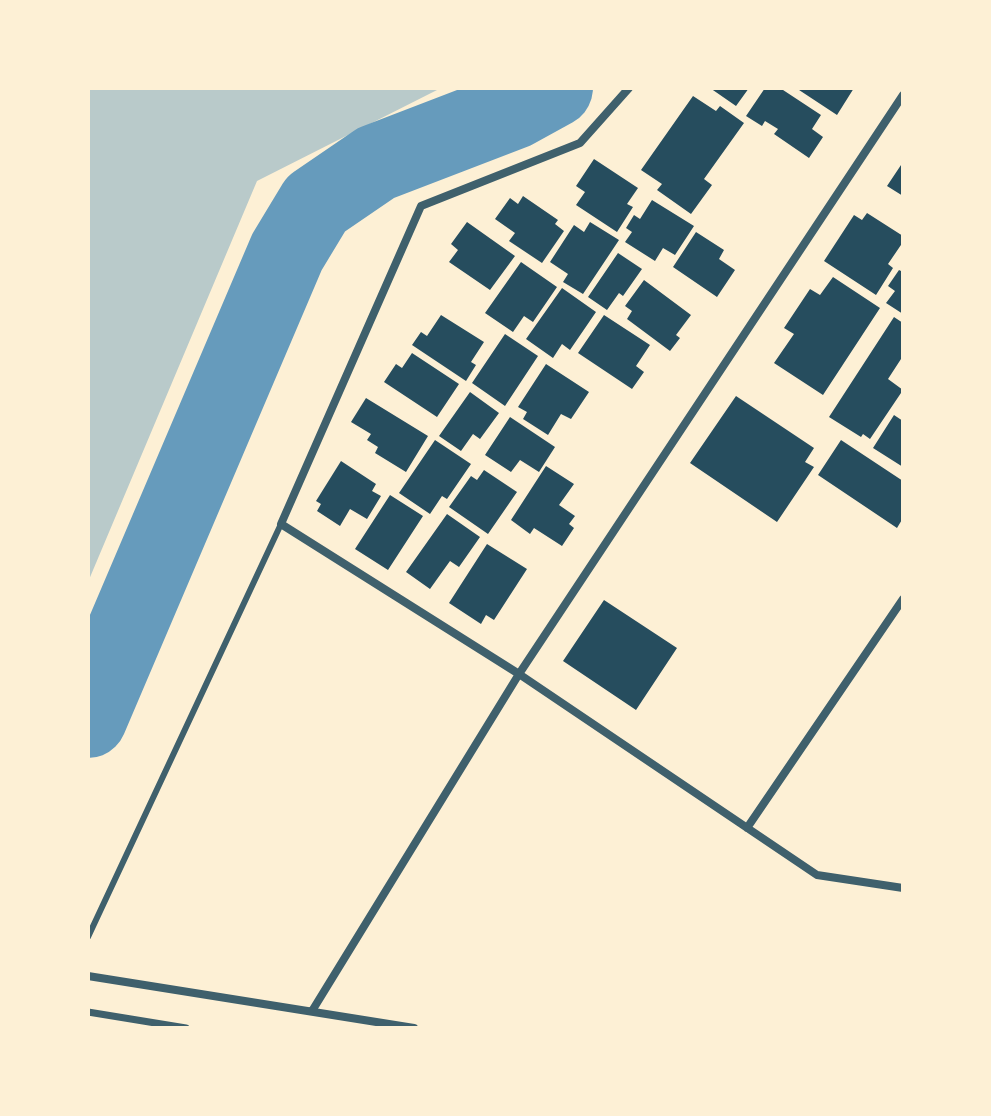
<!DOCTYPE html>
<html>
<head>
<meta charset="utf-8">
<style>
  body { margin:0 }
  #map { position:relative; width:991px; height:1116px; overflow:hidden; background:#fdf0d5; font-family:Quicksand,sans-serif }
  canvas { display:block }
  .frame { position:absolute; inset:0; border:90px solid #fdf0d5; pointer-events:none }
</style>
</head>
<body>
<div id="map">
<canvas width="991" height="1116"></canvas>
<div class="frame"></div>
</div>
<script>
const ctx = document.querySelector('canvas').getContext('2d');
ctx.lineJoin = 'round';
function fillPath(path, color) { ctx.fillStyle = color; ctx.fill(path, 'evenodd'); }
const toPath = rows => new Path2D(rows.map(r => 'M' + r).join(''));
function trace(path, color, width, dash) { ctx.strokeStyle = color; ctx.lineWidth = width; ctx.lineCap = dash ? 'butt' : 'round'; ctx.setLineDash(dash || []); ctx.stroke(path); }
fillPath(toPath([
  [88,88,441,88,257,181,88,582]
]), '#b9caca');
trace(toPath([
  [88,719,287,252,316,204,376,163,514,110,554,88]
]), '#669bbc', 78);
fillPath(toPath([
  [710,88,749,88,736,106],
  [765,88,780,88,821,115,812,129,823,137,809,158,774,134,778,129,765,121,762,126,746,116],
  [796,88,854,88,837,115],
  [693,96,716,111,720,106,744,123,704,179,712,185,691,214,657,190,662,184,641,170],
  [594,159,638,188,627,204,633,207,617,232,576,205,585,192,576,186],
  [903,162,903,196,887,186],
  [523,196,558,220,555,224,564,231,542,263,509,241,515,233,495,219,510,198,518,204],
  [652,200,694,226,675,255,663,248,655,261,625,242,632,232,626,228,634,215,640,219],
  [867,213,903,236,903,242,888,264,893,268,876,295,824,261,854,215,862,220],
  [467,222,515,256,490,290,449,262,458,250,451,244],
  [590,222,619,240,583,294,563,282,568,274,550,262,574,225,584,232],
  [696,232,724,250,719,259,735,270,717,297,673,267],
  [618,253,642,269,623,296,619,293,607,310,588,297],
  [521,262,557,287,533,322,524,316,513,332,485,313],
  [899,270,903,272,903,314,886,303,895,291,888,286],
  [833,277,880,308,823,395,774,363,794,334,784,328,810,289,820,295],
  [644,280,691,315,676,335,680,338,670,351,627,319,632,311,625,306],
  [562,288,596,312,570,350,562,344,553,358,526,339],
  [441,315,484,342,471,362,476,365,466,381,412,345,421,332,427,336],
  [604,315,650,345,636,366,644,372,632,389,578,353],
  [894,317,903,323,903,361,901,359,888,379,903,390,870,439,863,434,861,437,829,417],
  [505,334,538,356,505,406,472,383],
  [412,353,459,384,437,417,384,382,396,364,402,368],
  [546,364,589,392,571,419,561,414,548,435,523,419,527,412,518,407],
  [470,392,499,413,480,439,473,434,461,451,439,436],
  [736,396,814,448,805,462,814,467,777,522,690,463],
  [366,398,428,436,406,472,375,453,378,447,367,440,371,434,351,422],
  [894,415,903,421,903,467,873,448],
  [510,417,555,447,539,472,520,460,511,472,485,455],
  [435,440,471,464,447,499,442,496,430,514,399,493],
  [841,440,903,481,903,518,897,528,818,475],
  [341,461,376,484,372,491,381,496,367,519,350,509,340,526,317,511,321,504,316,501],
  [546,466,574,484,559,505,575,516,569,524,574,528,562,546,534,528,530,534,511,520],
  [484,470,517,492,488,534,449,507,471,476,477,480],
  [390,495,423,516,388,570,355,549],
  [447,514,480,537,459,567,450,561,430,589,406,572],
  [487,544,527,569,494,620,486,615,481,624,449,603],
  [604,600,677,648,636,710,563,661]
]), '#264d5e');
trace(toPath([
  [88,937,281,524]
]), '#3f606c', 6);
trace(toPath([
  [88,1012,186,1028]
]), '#3f606c', 7);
trace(toPath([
  [629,88,580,143,421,206,281,524,519,674,817,875,903,888],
  [747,828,903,599],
  [88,976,414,1028],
  [312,1011,519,674,903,95]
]), '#3f606c', 8);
</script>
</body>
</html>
